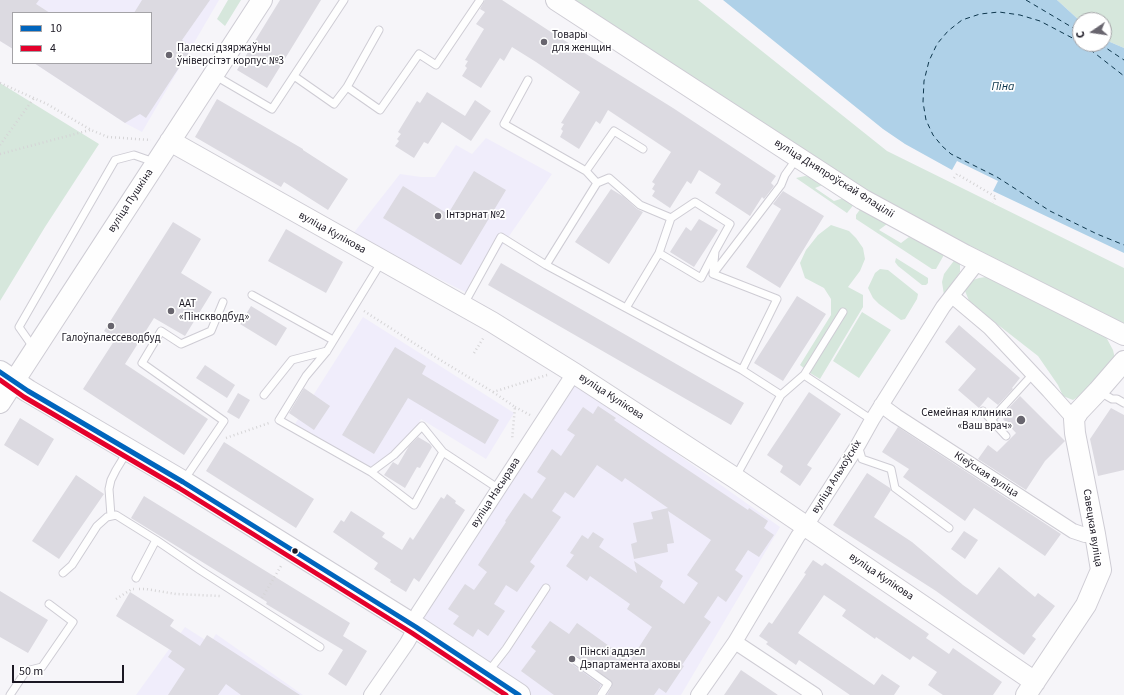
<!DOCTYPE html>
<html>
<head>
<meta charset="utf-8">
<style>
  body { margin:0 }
  #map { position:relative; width:1124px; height:695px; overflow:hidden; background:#f6f5f9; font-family:"Source Sans 3",sans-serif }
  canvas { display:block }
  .legend { position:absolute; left:12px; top:12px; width:140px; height:52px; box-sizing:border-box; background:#fff; border:1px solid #a4a3a7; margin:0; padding:5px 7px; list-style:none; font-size:12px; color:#1b1823 }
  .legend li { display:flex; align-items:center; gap:8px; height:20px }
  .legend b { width:20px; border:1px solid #a4a3a7 }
  .north { position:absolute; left:1072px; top:12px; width:40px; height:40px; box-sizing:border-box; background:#fff; border:1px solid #a4a3a7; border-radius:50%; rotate:257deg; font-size:11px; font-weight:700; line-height:16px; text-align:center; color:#1b1823 }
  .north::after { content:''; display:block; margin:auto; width:14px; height:18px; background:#68656e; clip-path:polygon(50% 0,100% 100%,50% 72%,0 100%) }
  .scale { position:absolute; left:12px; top:665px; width:112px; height:18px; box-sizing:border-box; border:2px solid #1b1823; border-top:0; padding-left:5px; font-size:12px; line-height:14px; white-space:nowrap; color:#1b1823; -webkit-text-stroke:3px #fff; paint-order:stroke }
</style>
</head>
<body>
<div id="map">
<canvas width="1124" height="695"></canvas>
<ul class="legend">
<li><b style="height:5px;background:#0065bd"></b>10</li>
<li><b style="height:5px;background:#e4002b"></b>4</li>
</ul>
<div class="north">С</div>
<div class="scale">50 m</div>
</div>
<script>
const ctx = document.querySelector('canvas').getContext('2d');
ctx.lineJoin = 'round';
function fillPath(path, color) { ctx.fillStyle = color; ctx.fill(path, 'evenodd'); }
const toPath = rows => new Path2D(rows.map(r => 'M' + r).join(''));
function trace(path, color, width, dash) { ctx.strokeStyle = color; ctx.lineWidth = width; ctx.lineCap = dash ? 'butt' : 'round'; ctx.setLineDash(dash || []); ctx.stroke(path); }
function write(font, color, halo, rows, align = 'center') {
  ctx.font = font + ' "Source Sans 3",sans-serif'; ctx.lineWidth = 3.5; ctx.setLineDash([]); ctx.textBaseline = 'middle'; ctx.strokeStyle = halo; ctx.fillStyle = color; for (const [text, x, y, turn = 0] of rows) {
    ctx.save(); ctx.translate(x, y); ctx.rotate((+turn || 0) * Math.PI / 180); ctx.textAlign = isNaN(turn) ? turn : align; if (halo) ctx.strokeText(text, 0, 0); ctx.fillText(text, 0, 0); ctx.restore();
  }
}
fillPath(toPath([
  [0,0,219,0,142,132,125,123,34,63,151,63,151,13,13,13,13,49,0,41],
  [486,138,552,174,469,294,352,235,400,174,421,177,435,177,456,145,472,154],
  [363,317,514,413,486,459,421,419,398,458,369,467,295,424],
  [576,382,780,527,681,695,530,695,420,622],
  [185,627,210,643,216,634,303,695,136,695]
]), '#f0edfb');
fillPath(toPath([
  [228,0,241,0,225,26,217,19],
  [570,0,698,0,887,151,1124,268,1124,331,864,196],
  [1057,0,1124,0,1124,48,1110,42,1104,38,1104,20,1080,20,1080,21],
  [0,83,99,144,45,227,0,301],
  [805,176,815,177,825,184,815,188,834,201,847,197,855,203,847,213,796,178],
  [861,208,887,224,879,230,901,243,909,237,945,253,936,269,932,269,856,219,856,215],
  [831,225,849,231,856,238,863,248,865,259,860,271,848,287,863,295,863,307,820,379,810,373,800,365,831,315,831,299,824,288,805,278,800,263,806,250,818,235],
  [896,258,928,278,928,283,926,285,922,285,898,266,895,262],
  [956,258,960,264,960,272,944,295,942,282,944,274],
  [880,269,888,270,918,294,917,299,905,319,901,320,879,304,873,298,868,288,875,273],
  [986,277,995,277,1106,337,1113,350,1116,363,1084,393,1073,400,1063,396,1058,385,1038,356,970,303,965,291,967,287,973,280,979,278],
  [862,312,891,330,859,378,833,361],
  [429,648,504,695,496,695,430,651]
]), '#d6e7dc');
fillPath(toPath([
  [723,0,1057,0,1080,21,1080,44,1104,44,1104,38,1110,42,1124,48,1124,253,993,191,998,181,957,161,952,170,905,144,883,129]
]), '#afd1e8');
trace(toPath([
  [1026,0,1080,32],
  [1080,42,1040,21,1020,15,999,12,980,14,962,20,948,31,937,44,929,61,924,81,923,102,926,120,933,135,942,146,951,154,997,177,1050,211,1097,234,1124,245],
  [1083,44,1124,76],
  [1100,44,1124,60]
]), '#0f384e', 1, [5, 4]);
fillPath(toPath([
  [0,0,39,0,36,4,50,13,13,13,13,49,0,41],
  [142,0,210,0,182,40,192,48,146,118,140,114,125,123,34,63,151,63,151,13,134,13],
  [280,0,321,0,267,88,237,70],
  [485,0,502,0,554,34,673,108,776,176,771,183,774,186,764,199,762,197,750,216,715,193,721,184,699,170,691,184,687,181,670,208,652,196,655,191,652,189,655,184,652,182,671,152,608,110,600,124,596,121,579,149,560,137,563,131,561,129,564,124,561,123,580,92,536,62,512,47,504,61,500,58,481,88,462,76,467,68,465,66,468,61,465,60,484,29,476,24,485,12,480,9],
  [427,92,465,116,475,100,491,111,471,141,442,122,428,144,424,142,414,158,395,146,399,141,397,139,401,134,398,132,417,101,420,103],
  [217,99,303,149,303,150,348,179,328,210,284,182,281,187,195,137],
  [474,171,506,190,461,265,383,218,403,186,448,214],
  [611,189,624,197,637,209,643,212,609,264,575,242],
  [783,191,824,216,780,288,746,267,781,209,773,204],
  [699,219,718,230,694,267,670,252,686,227,691,231],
  [173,222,201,239,181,273,212,292,185,336,154,318,125,364,208,419,184,455,83,389,116,338,104,331],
  [286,229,343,262,326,293,268,261],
  [501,263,744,403,731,425,488,285],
  [797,296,826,314,783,381,754,363],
  [251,306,287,328,276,346,240,324],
  [959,325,1020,378,1012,388,1013,389,998,405,988,397,979,408,958,390,976,369,945,342],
  [395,347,426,366,422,374,499,420,485,444,408,398,374,454,342,435],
  [205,365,235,385,227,398,196,378],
  [304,388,330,406,314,430,289,413],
  [809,392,841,414,807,465,812,468,800,486,780,472,783,466,767,455],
  [238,393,250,400,239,419,227,412],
  [1020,396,1065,441,1045,461,1026,490,978,459,988,445,997,452,1016,433,1003,419,1008,414,1005,412],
  [598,406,616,418,614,420,658,450,748,510,749,508,768,521,764,528,774,535,759,557,748,550,735,570,743,576,726,602,718,596,704,617,711,622,682,665,684,666,666,693,659,688,654,695,607,695,612,686,612,682,577,656,574,657,572,658,571,663,573,665,601,685,596,695,554,695,521,671,536,651,531,647,550,621,569,634,577,623,630,661,652,627,627,609,630,604,590,576,587,581,566,566,574,555,570,553,582,535,588,539,593,532,604,539,599,547,637,573,634,561,663,581,660,587,684,604,698,583,687,575,711,540,668,511,674,543,667,544,668,552,634,559,631,544,637,542,633,523,653,519,651,512,668,508,625,478,622,482,597,465,574,498,565,492,552,511,561,517,530,562,535,566,517,592,506,585,494,604,505,611,488,636,478,629,473,637,453,624,459,616,448,609,465,584,474,590,487,572,478,565,506,522,505,521,524,493,532,499,546,478,537,472,552,449,561,456,575,435,567,430,583,407,593,414],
  [1111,408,1124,415,1124,470,1098,476,1090,439],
  [20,418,54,439,38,466,4,445],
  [898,427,1061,534,1045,556,974,508,965,521,903,477,909,469,882,452],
  [418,437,430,444,432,447,420,468,417,467,405,488,384,475,393,462,398,465,409,446],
  [224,442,314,499,296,528,206,471],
  [867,473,890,488,891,490,874,517,912,542,963,585,977,595,999,567,1035,597,1038,593,1055,606,1032,636,1036,639,1024,655,936,591,833,525],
  [76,475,104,494,59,559,32,541],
  [447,494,456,501,455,503,465,510,419,582,414,578,406,592,390,582,391,580,374,569,378,563,333,532,341,520,344,522,351,511,385,533,382,537,402,550,410,537,413,540,441,497,444,499],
  [144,496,350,623,343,636,367,651,346,686,328,674,343,650,266,604,267,602,131,518],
  [964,531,978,540,965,559,951,549],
  [813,560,822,566,825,563,929,634,926,638,949,654,953,648,1002,682,993,695,943,695,928,685,937,672,913,656,910,660,876,637,875,639,842,616,846,610,824,595,798,633,874,685,882,674,900,686,894,695,850,695,799,660,796,665,766,644,768,642,759,636,769,622,772,624,806,574,804,573],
  [0,591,48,620,28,653,0,637],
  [130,592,174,620,170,626,200,646,207,635,300,695,241,695,226,684,218,695,168,695,185,669,168,657,172,651,116,616],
  [741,670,778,695,724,695]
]), '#dcdae1');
const lane = toPath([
  [214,75,272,109,344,0],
  [294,76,334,104,347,87,380,110,419,54,436,65,480,0],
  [528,80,504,124,586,171,597,183,546,265],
  [347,87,379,30],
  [586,171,614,131,643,149],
  [597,183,609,178,640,205,671,218,695,202,730,224,715,251],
  [659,253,671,218],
  [382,261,327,351,306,376,279,420,371,472,394,455,422,426,443,452],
  [713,274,781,185,785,175,797,158],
  [252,295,333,340],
  [464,304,501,237,546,265,626,308,659,253,701,278,715,251,713,274,777,299,742,370,781,395,735,478],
  [626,308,742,370],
  [843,312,804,375,872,420],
  [33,347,19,327,115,160,134,155,154,162],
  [1100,392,1112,399,1117,399,1124,403],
  [264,395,292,360,327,351],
  [781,395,804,375],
  [983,411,1006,436],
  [991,420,1033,374],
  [858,445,862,459,891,469,895,488,949,528],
  [371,472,414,505,443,452,499,489],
  [184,480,224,421,142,363,161,331,181,344,211,331,223,302],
  [111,516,109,489,111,480,116,470,127,452],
  [63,573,72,565,97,526,107,517,116,515,156,540,200,570,320,647],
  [136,578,156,540],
  [576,661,608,684,601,695],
  [488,672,506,649,546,588],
  [10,695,26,671,42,667,73,622,49,604]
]);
const street = toPath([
  [952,296,990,328,1049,391,1074,419],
  [881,405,896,416,1073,531,1085,535,1095,534],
  [418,613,574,373],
  [735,642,815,695],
  [371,695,407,643,416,627],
  [698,695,735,642,798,536,806,526,858,445,872,420,943,307,978,262]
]);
const secondary = toPath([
  [556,0,862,199,965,255,1124,335],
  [170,141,492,322,574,373,735,478,1035,682],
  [0,403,262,0],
  [1026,695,1086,605,1101,570,1095,534,1075,433,1074,419,1079,411,1098,391,1124,361]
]);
const primary = toPath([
  [0,372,28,391,183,482,416,627,519,695]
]);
trace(lane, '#ceccd4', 9);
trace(street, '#ceccd4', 16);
trace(secondary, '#ceccd4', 22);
trace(primary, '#ceccd4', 24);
trace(toPath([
  [0,83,47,104,91,130,108,137,151,140],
  [0,145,34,98],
  [0,154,90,130],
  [954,178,957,174,996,197,993,202],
  [364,311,437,358,493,392,547,375],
  [474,353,484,337],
  [493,392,515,407,512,440],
  [515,407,530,415],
  [226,438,269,423],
  [139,589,146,589,176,594,220,596],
  [262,598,281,566],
  [116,599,132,589,134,589]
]), '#d5d4d6', 2.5, [1, 3]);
trace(lane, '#fefefe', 7);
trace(street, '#fefefe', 14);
trace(secondary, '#fefefe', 20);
trace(primary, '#fefefe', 22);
trace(toPath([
  [0,372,28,391,183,482,416,627,519,695]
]), '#0065bd', 5);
trace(toPath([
  [0,380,24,397,179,488,412,633,506,695]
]), '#e4002b', 5);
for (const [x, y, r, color] of [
  [544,42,4,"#68656e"],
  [169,55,4,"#68656e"],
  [438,216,4,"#68656e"],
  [171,311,4,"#68656e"],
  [111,326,4,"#68656e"],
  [1021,420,5,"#68656e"],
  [295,551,3.5,"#1b1823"],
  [572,659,4,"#68656e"]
]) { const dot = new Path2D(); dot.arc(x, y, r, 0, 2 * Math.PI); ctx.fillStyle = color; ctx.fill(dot); trace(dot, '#fff', 1.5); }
write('11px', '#1b1823', '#fff', [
  ["Товары",552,36],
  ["для женщин",552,49],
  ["Палескі дзяржаўны",177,49],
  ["ўніверсітэт корпус №3",177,62],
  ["Інтэрнат №2",446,216],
  ["ААТ",179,305],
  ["«Пінскводбуд»",179,318],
  ["Галоўпалессеводбуд",111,339,"center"],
  ["Семейная клиника",1012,414,"right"],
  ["«Ваш врач»",1012,427,"right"],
  ["Пінскі аддзел",580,653],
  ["Дэпартамента аховы",580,666]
], 'left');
write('11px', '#1b1823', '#fff', [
  ["вуліца Дняпроўскай Флаціліі",834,179,32],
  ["вуліца Пушкіна",131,201,-57],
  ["вуліца Кулікова",332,233,29],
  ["вуліца Кулікова",611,397,33],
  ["Кіеўская вуліца",986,475,33],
  ["вуліца Альхоўскіх",837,477,-58],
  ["вуліца Насырава",496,493,-57],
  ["Савецкая вуліца",1092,528,81],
  ["вуліца Кулікова",881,577,34]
]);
write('italic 12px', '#0f384e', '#fff', [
  ["Піна",1003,87]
]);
</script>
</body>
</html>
